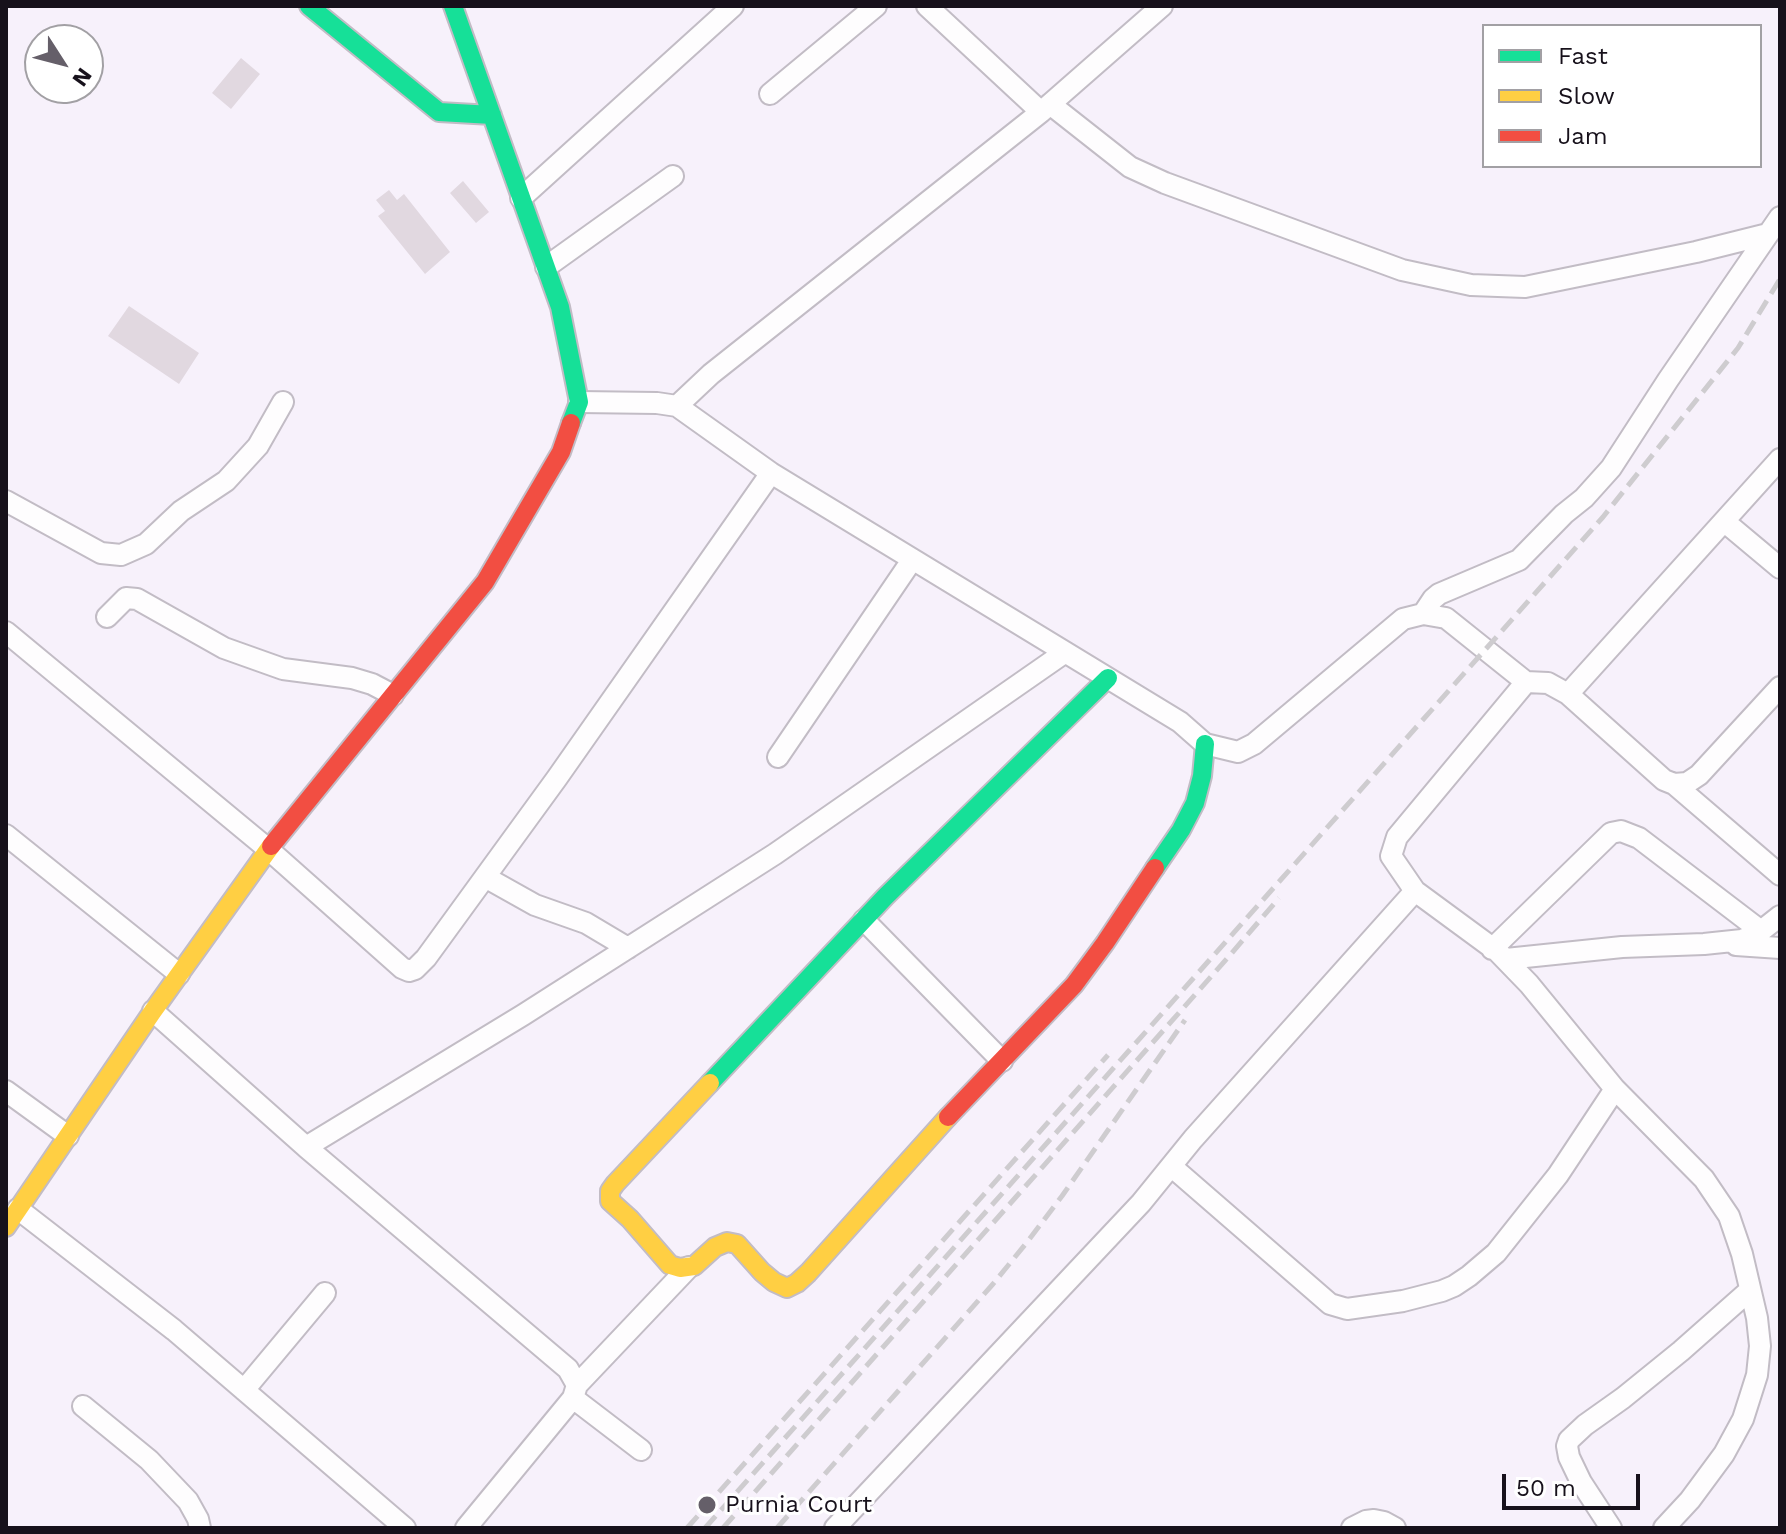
<!DOCTYPE html>
<html>
<head>
<meta charset="utf-8">
<style>
  body { margin:0 }
  #map { position:relative; width:1786px; height:1534px; overflow:hidden; background:#f7f1fb; font-family:"Work Sans",sans-serif }
  canvas { display:block }
  .frame { position:absolute; inset:0; border:8px solid #17111b; pointer-events:none }
  .legend { position:absolute; left:1482px; top:24px; width:280px; height:144px; box-sizing:border-box; background:#fff; border:2px solid #a2a0a4; margin:0; padding:10px 14px; list-style:none; font-size:24px; color:#17111b }
  .legend li { display:flex; align-items:center; gap:16px; height:40px }
  .legend b { width:40px; border:2px solid #a2a0a4 }
  .north { position:absolute; left:24px; top:24px; width:80px; height:80px; box-sizing:border-box; background:#fff; border:2px solid #a2a0a4; border-radius:50%; rotate:126deg; font-size:22px; font-weight:700; line-height:32px; text-align:center; color:#17111b }
  .north::after { content:''; display:block; margin:auto; width:28px; height:36px; background:#655f69; clip-path:polygon(50% 0,100% 100%,50% 72%,0 100%) }
  .scale { position:absolute; left:1502px; top:1474px; width:138px; height:36px; box-sizing:border-box; border:4px solid #17111b; border-top:0; padding-left:10px; font-size:24px; line-height:28px; white-space:nowrap; color:#17111b; -webkit-text-stroke:6px #fff; paint-order:stroke }
</style>
</head>
<body>
<div id="map">
<canvas width="1786" height="1534"></canvas>
<div class="frame"></div>
<ul class="legend">
<li><b style="height:10px;background:#16e098"></b>Fast</li>
<li><b style="height:10px;background:#ffcf43"></b>Slow</li>
<li><b style="height:10px;background:#f24e42"></b>Jam</li>
</ul>
<div class="north">N</div>
<div class="scale">50 m</div>
</div>
<script>
const ctx = document.querySelector('canvas').getContext('2d');
ctx.lineJoin = 'round';
function fillPath(path, color) { ctx.fillStyle = color; ctx.fill(path, 'evenodd'); }
const toPath = rows => new Path2D(rows.map(r => 'M' + r).join(''));
function trace(path, color, width, dash) { ctx.strokeStyle = color; ctx.lineWidth = width; ctx.lineCap = dash ? 'butt' : 'round'; ctx.setLineDash(dash || []); ctx.stroke(path); }
function write(font, color, halo, rows, align = 'center') {
  ctx.font = font + ' "Work Sans",sans-serif'; ctx.lineWidth = 6; ctx.setLineDash([]); ctx.textBaseline = 'middle'; ctx.strokeStyle = halo; ctx.fillStyle = color; for (const [text, x, y, turn = 0] of rows) {
    ctx.save(); ctx.translate(x, y); ctx.rotate((+turn || 0) * Math.PI / 180); ctx.textAlign = isNaN(turn) ? turn : align; if (halo) ctx.strokeText(text, 0, 0); ctx.fillText(text, 0, 0); ctx.restore();
  }
}
fillPath(toPath([
  [241,58,260,74,231,109,212,93],
  [463,181,489,212,476,223,450,193],
  [389,190,397,200,404,194,450,252,425,274,378,216,385,211,376,200],
  [129,306,199,353,179,384,108,336]
]), '#e1d8e0');
const street = toPath([
  [927,6,1041,112],
  [770,94,876,6],
  [1050,104,1130,167,1165,183,1402,270,1471,285,1525,287,1696,252,1768,234],
  [521,198,733,6],
  [546,267,673,176],
  [579,402,657,403,677,406,771,473,1180,722,1205,744,1238,752,1254,744,1403,619,1423,614,1446,618,1526,682,1548,683,1568,694,1664,780,1674,784,1687,783,1699,775,1780,687],
  [677,406,711,374,1041,112,1162,6],
  [6,501,101,553,121,555,146,544,181,511,226,481,258,446,283,402],
  [1725,522,1780,568],
  [1423,614,1433,599,1439,594,1519,560,1564,514,1584,498,1611,468,1668,380,1780,217],
  [107,617,126,598,137,599,224,648,283,669,352,678,372,684,393,695],
  [6,632,268,849,402,968,409,971,415,969,426,958,557,778,771,473],
  [1526,682,1397,837,1391,856,1415,891,1498,952,1529,984,1615,1089,1704,1179,1729,1216,1742,1254,1757,1318,1760,1346,1757,1375,1743,1419,1724,1454,1690,1500,1664,1528],
  [1568,694,1780,459],
  [778,757,912,560],
  [1674,784,1780,875],
  [6,835,179,974],
  [485,877,535,905,586,923,628,948],
  [864,920,1002,1061],
  [1736,945,1780,948],
  [1492,949,1611,833,1621,831,1639,838,1761,931],
  [1506,959,1622,947,1704,944,1742,940,1761,931,1780,916],
  [153,1011,306,1147,568,1369,577,1385,573,1398,466,1528],
  [6,1091,68,1136],
  [306,1147,523,1015,775,854,1064,653],
  [1171,1166,1330,1304,1347,1309,1403,1301,1442,1291,1454,1286,1469,1276,1496,1253,1558,1175,1615,1089],
  [18,1209,174,1330,405,1528],
  [577,1385,689,1267],
  [244,1390,325,1293],
  [573,1398,641,1450],
  [83,1406,149,1460,188,1501,198,1519,200,1528],
  [835,1528,1141,1203,1193,1139,1415,891],
  [1352,1528,1366,1521,1374,1520,1384,1522,1395,1528],
  [1611,1528,1581,1482,1569,1457,1567,1446,1569,1440,1585,1425,1623,1398,1681,1351,1750,1290]
]);
const fast = toPath([
  [309,6,439,112,492,115],
  [453,6,560,307,579,402,571,423],
  [1155,868,1181,830,1195,803,1202,776,1205,744],
  [710,1083,885,897,1108,678]
]);
const slow = toPath([
  [710,1083,615,1184,610,1191,610,1201,630,1219,670,1265,680,1268,694,1266,715,1247,727,1242,737,1244,762,1272,774,1282,787,1288,797,1283,808,1273,948,1117],
  [6,1227,153,1011,271,846]
]);
const jam = toPath([
  [271,846,485,582,561,452,571,423],
  [948,1117,1074,985,1105,943,1155,868]
]);
trace(street, '#c2bcc5', 24);
trace(fast, '#c2bcc5', 22);
trace(slow, '#c2bcc5', 22);
trace(jam, '#c2bcc5', 22);
trace(street, '#fefdfe', 20);
trace(fast, '#16e098', 18);
trace(slow, '#ffcf43', 18);
trace(jam, '#f24e42', 18);
trace(toPath([
  [687,1528,1108,1055],
  [705,1528,1603,517,1738,348,1780,279],
  [723,1528,1231,954,1279,898],
  [777,1528,993,1284,1028,1241,1062,1196,1185,1020]
]), '#cecccf', 5, [16, 8]);
for (const [x, y, r, color] of [
  [707,1505,10,"#655f69"]
]) { const dot = new Path2D(); dot.arc(x, y, r, 0, 2 * Math.PI); ctx.fillStyle = color; ctx.fill(dot); trace(dot, '#fff', 3); }
write('24px', '#17111b', '#fff', [
  ["Purnia Court",725,1505]
], 'left');
</script>
</body>
</html>
